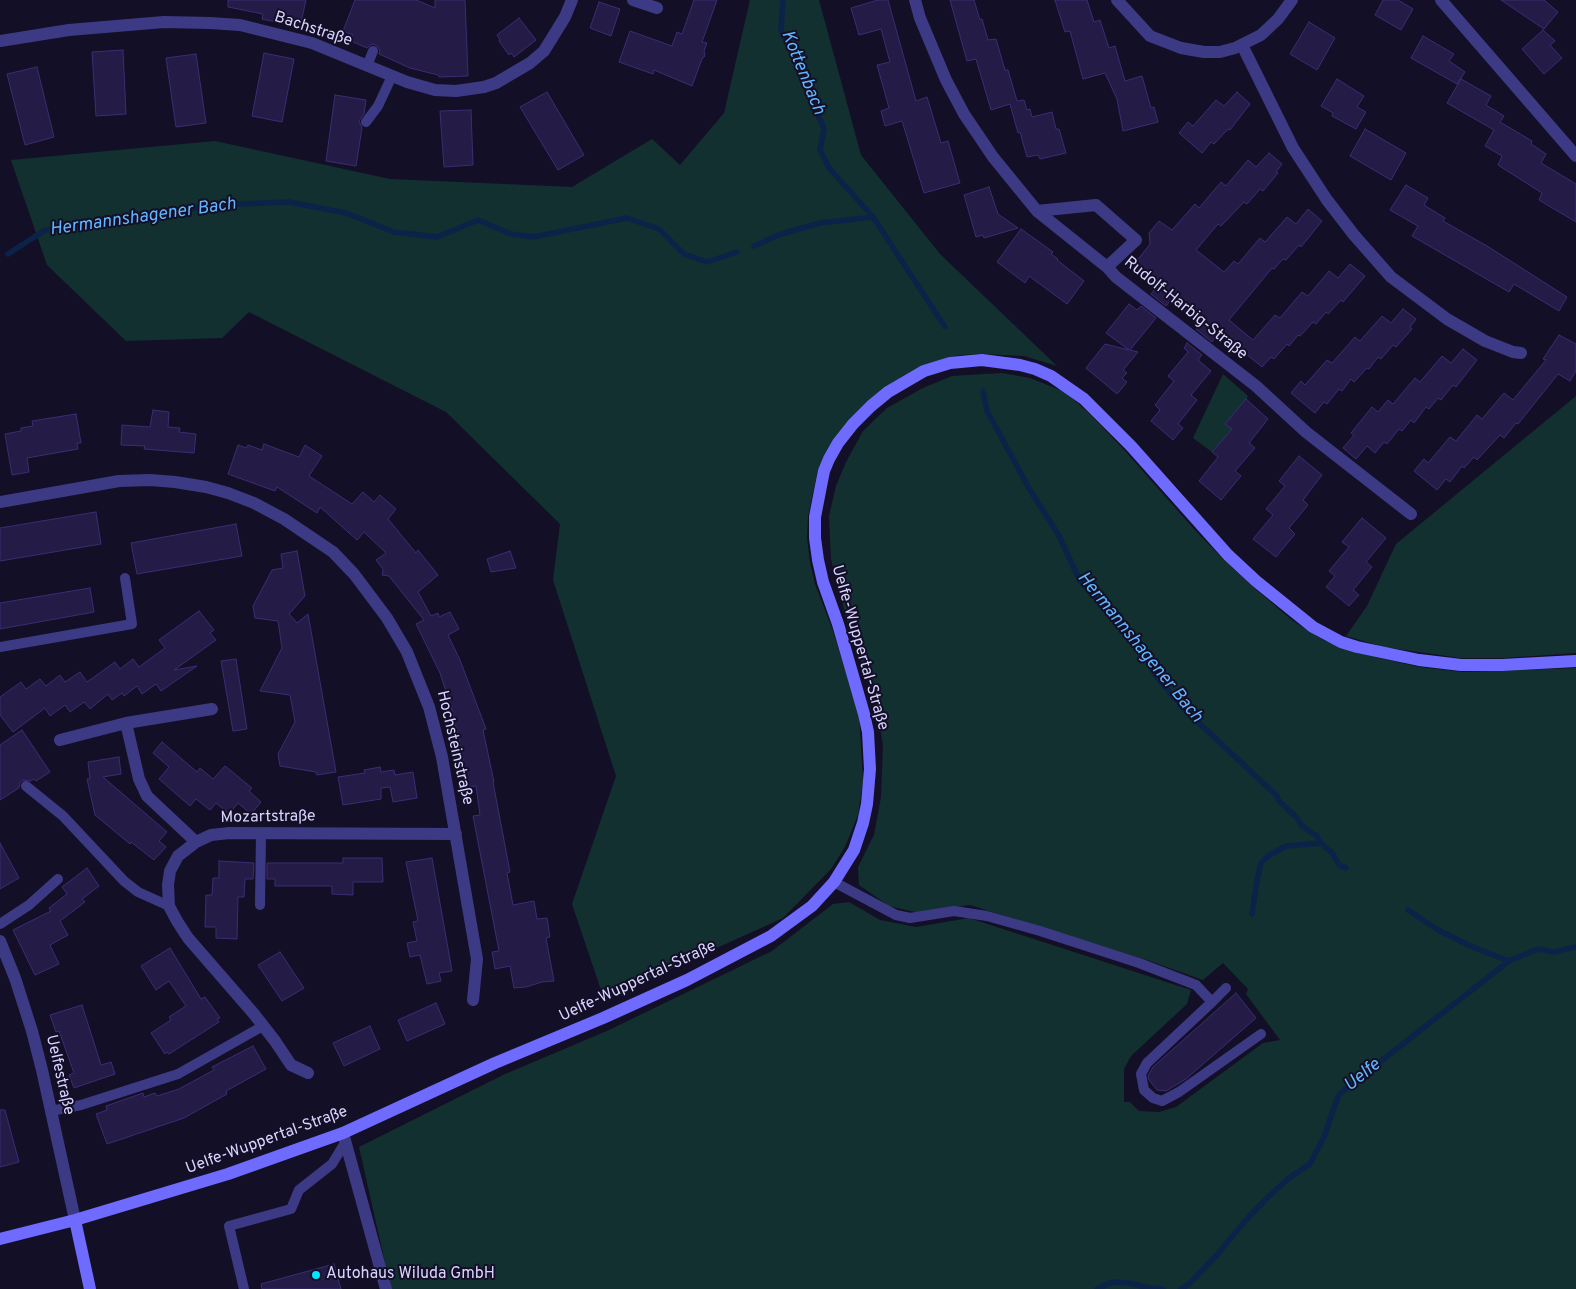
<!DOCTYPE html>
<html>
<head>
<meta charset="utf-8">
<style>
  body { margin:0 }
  canvas { display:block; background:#130f26 }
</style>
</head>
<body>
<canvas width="1576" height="1289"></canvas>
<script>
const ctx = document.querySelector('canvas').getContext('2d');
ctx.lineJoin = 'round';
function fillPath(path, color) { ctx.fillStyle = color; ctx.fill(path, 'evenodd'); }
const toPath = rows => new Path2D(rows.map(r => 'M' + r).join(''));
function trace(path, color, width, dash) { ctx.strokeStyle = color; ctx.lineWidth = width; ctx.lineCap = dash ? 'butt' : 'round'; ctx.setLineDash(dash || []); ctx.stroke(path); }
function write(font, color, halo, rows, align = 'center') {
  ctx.font = font + ' Overpass,sans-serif'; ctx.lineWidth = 4; ctx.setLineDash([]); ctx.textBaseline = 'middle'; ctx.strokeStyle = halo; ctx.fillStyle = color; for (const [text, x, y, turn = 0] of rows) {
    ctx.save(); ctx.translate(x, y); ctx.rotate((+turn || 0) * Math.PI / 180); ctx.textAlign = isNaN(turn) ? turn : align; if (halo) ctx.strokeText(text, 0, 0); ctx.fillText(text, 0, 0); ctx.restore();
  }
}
fillPath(toPath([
  [750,0,819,0,861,155,940,254,1057,366,1024,356,981,354,961,355,949,357,902,377,818,469,808,516,807,538,810,562,815,584,832,628,859,714,863,781,858,815,845,847,831,869,783,918,604,999,572,904,616,776,553,580,560,524,446,412,249,312,222,338,126,341,47,265,11,160,215,141,390,179,572,187,652,139,680,165,724,113],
  [1002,373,1030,378,1065,392,1092,416,1126,452,1193,528,1224,560,1253,587,1293,621,1323,640,1353,652,1419,667,1463,672,1576,668,1576,1289,391,1289,359,1147,503,1075,609,1030,772,951,833,904,849,902,880,920,916,927,969,918,1191,990,1187,1004,1131,1056,1124,1069,1124,1102,1130,1102,1139,1111,1159,1112,1176,1107,1263,1043,1280,1040,1246,994,1248,989,1223,963,1203,980,1147,960,970,905,919,913,889,906,859,885,858,867,874,835,881,797,883,745,876,705,847,621,831,559,829,516,836,486,846,462,863,431,887,408,923,388,952,376],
  [1223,374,1248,396,1232,429,1212,452,1193,438],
  [1576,396,1576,653,1503,658,1460,658,1384,647,1346,636,1367,606,1396,544]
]), '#12302f');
trace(toPath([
  [783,0,781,31,804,74,813,103,824,129,820,150,829,168,873,217],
  [754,246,781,234,820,223,873,217,945,327],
  [8,254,45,230,123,220,213,205,289,202,346,213,394,232,437,237,478,220,511,234,533,237,627,218,659,229,684,254,707,262,737,252],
  [983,391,987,411,1030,490,1058,534,1080,581,1134,642,1148,660,1155,675,1184,709,1277,796,1278,800,1297,818,1302,826,1317,836,1321,843,1333,854,1339,865,1346,868],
  [1408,910,1438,930,1475,948,1509,961],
  [1252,914,1257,880,1261,863,1268,856,1286,846,1321,843],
  [1097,1289,1112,1282,1129,1283,1149,1288,1163,1289],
  [1181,1289,1189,1284,1217,1255,1245,1221,1267,1198,1289,1178,1310,1164,1324,1137,1338,1096,1344,1090,1509,961,1538,949,1554,952,1576,947]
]), '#0c2248', 5.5);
const building = toPath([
  [228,0,306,0,300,27,262,19,263,14,228,7,228,0],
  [355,0,416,0,435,8,435,0,465,0,468,76,439,77,438,75,410,68,379,54,380,50,376,45,372,44,367,48,351,41,353,35,343,31,355,0],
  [694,0,717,0,702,42,707,43,704,51,705,56,702,59,692,86,654,70,653,74,619,62,630,31,672,46,677,32,682,34,694,0],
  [878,0,888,0,916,101,927,97,941,143,948,141,960,183,924,193,902,121,885,126,881,111,889,108,877,65,890,62,881,29,859,35,851,8,878,0],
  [950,0,974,0,980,20,982,19,988,40,996,39,1005,70,1008,70,1017,101,1024,100,1027,110,1030,109,1032,117,1052,112,1056,129,1059,129,1066,153,1040,159,1038,155,1027,157,1020,132,1018,133,1010,104,991,110,976,59,967,61,950,0],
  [1055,0,1087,0,1094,22,1100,20,1109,48,1115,46,1125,81,1142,76,1151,108,1154,107,1158,122,1123,131,1117,99,1105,73,1083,79,1070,31,1065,32,1055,0],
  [1383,0,1398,0,1413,9,1401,30,1375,15,1383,0],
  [1501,0,1544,0,1558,12,1544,29,1501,0],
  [599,2,620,9,611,36,590,28,599,2],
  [519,18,536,40,514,57,511,53,509,55,499,41,500,40,497,35,519,18],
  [1309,22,1335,38,1317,70,1290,54,1309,22],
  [1543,30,1555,41,1550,45,1562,58,1544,74,1522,49,1543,30],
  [1423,36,1454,54,1449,61,1465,72,1457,84,1411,58,1423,36],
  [123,50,126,114,96,116,92,52,123,50],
  [264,53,294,59,282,122,252,116,264,53],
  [196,54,206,123,176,127,166,58,196,54],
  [37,67,54,137,25,145,7,74,37,67],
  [1337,79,1364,96,1357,107,1366,112,1356,129,1332,116,1333,113,1321,106,1337,79],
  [1461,79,1491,96,1486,105,1504,116,1500,122,1532,141,1531,144,1546,154,1541,163,1576,184,1576,222,1539,200,1542,193,1498,165,1502,156,1485,146,1494,130,1447,103,1461,79],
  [547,92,584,155,558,170,520,107,547,92],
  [1237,92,1250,104,1230,130,1228,129,1214,144,1211,142,1202,153,1179,133,1188,122,1193,126,1216,100,1224,106,1237,92],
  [335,95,366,100,364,114,359,121,362,128,356,166,326,161,335,95],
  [471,110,473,165,444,167,440,111,471,110],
  [1365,129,1406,153,1391,180,1350,156,1365,129],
  [1269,153,1282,164,1276,172,1278,173,1263,191,1260,189,1247,204,1244,202,1221,226,1218,224,1196,250,1224,272,1234,261,1238,264,1260,238,1265,242,1287,217,1296,224,1308,209,1322,221,1301,247,1299,245,1286,260,1283,259,1274,269,1272,268,1229,320,1253,340,1275,315,1280,318,1302,292,1308,296,1329,271,1338,278,1350,264,1365,276,1343,302,1341,300,1328,314,1326,312,1316,324,1313,322,1300,336,1298,335,1289,346,1287,344,1274,359,1271,357,1262,367,1219,332,1212,342,1196,329,1200,324,1171,300,1166,306,1151,294,1156,287,1132,267,1150,244,1149,233,1159,221,1172,230,1195,204,1199,208,1221,182,1226,186,1248,160,1256,167,1269,153],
  [1406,185,1428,198,1424,205,1445,218,1443,221,1487,246,1567,297,1559,311,1514,284,1509,292,1412,236,1418,226,1390,210,1406,185],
  [989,187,998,214,1018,228,984,238,983,235,976,237,964,195,989,187],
  [1021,229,1053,252,1051,254,1058,259,1057,260,1084,281,1067,304,1029,276,1025,283,997,262,1021,229],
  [1129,304,1137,310,1141,306,1156,318,1130,350,1138,352,1123,370,1127,373,1122,378,1127,382,1117,394,1086,368,1105,344,1129,350,1106,333,1129,304],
  [1403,309,1416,319,1410,327,1412,329,1396,347,1393,345,1381,359,1378,357,1369,369,1367,368,1354,382,1351,379,1342,391,1339,389,1327,404,1324,402,1315,413,1291,393,1301,381,1305,385,1327,360,1332,363,1355,337,1360,341,1382,316,1391,323,1403,309],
  [1559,335,1576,344,1576,371,1570,381,1558,374,1518,424,1516,423,1504,438,1500,435,1477,460,1474,457,1464,468,1462,466,1450,482,1446,479,1437,490,1414,471,1424,459,1428,463,1450,437,1456,441,1477,415,1482,419,1504,393,1513,400,1546,360,1543,359,1559,335],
  [1187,343,1202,355,1198,360,1211,371,1191,395,1197,400,1178,424,1183,428,1173,440,1151,421,1160,410,1155,405,1174,381,1168,376,1188,352,1184,348,1187,343],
  [1463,349,1477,360,1456,387,1453,385,1441,400,1438,398,1429,409,1426,407,1414,423,1411,420,1402,431,1399,429,1387,444,1384,442,1375,453,1367,446,1356,459,1343,448,1354,435,1351,433,1372,407,1378,412,1388,400,1393,404,1415,378,1420,382,1442,356,1451,363,1463,349],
  [1246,399,1268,419,1249,443,1255,448,1235,471,1241,476,1221,500,1199,481,1218,457,1212,452,1232,429,1225,424,1246,399],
  [153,410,169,412,168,427,180,428,179,432,196,434,194,453,144,449,145,446,121,445,122,425,150,427,153,410],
  [76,414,81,443,77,443,78,449,27,458,29,472,12,475,5,434,21,431,21,428,33,426,32,421,76,414],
  [264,444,299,457,305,445,322,456,309,476,352,504,363,492,374,502,380,495,396,509,388,519,416,553,418,550,438,575,418,592,431,616,438,613,439,617,450,612,459,629,448,635,460,660,486,729,483,730,494,782,493,782,510,872,507,873,513,905,534,901,537,919,547,918,550,937,546,938,554,981,542,982,526,987,514,988,510,966,495,969,492,952,499,951,473,816,480,815,476,786,468,787,461,747,451,707,440,673,416,624,424,620,389,576,382,575,383,569,376,560,386,553,364,532,357,540,320,507,317,513,277,487,275,491,228,474,238,445,246,448,248,445,262,450,264,444],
  [1299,456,1322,475,1303,500,1308,505,1289,528,1295,534,1276,557,1253,539,1273,515,1266,509,1285,486,1279,481,1299,456],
  [96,512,101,544,0,561,0,528,96,512],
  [1362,518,1386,538,1366,562,1372,567,1353,590,1359,595,1349,606,1326,587,1335,576,1329,571,1349,547,1342,542,1362,518],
  [236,524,242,556,137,574,131,543,236,524],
  [297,551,305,596,289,614,297,623,308,614,336,772,317,775,316,772,280,766,278,754,295,722,290,695,260,691,282,648,278,621,255,618,253,606,272,570,283,568,281,554,297,551],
  [510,551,516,568,491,572,487,559,510,551],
  [90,588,94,612,0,629,0,603,90,588],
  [199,611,214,630,210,633,216,640,174,670,197,666,161,691,156,684,142,694,137,686,124,696,122,693,112,700,108,694,90,709,84,702,70,712,65,705,50,716,45,708,13,732,0,715,0,697,21,682,26,689,40,679,46,686,60,675,65,682,80,672,87,682,115,662,120,669,133,659,139,667,165,648,159,640,199,611],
  [236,659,247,729,233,731,221,661,236,659],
  [22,730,50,772,36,781,34,779,30,781,23,780,20,782,19,788,0,800,0,745,22,730],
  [162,742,197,772,200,768,213,779,225,766,252,788,249,791,261,802,251,814,238,803,229,814,216,803,210,810,196,799,190,806,159,779,169,767,153,753,162,742],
  [119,757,121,774,103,777,167,832,159,841,166,847,154,860,131,842,130,844,95,815,87,779,90,779,88,762,119,757],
  [380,767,381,772,394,770,395,775,413,772,417,798,393,802,390,787,381,788,381,799,343,805,338,777,365,773,364,770,380,767],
  [0,843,19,878,0,889,0,843],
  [343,858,382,858,383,882,353,882,353,895,332,894,332,886,275,886,275,879,267,879,267,863,343,863,343,858],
  [432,858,452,971,439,973,441,981,427,984,420,955,410,957,407,943,417,941,413,922,418,921,406,862,432,858],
  [219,861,254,863,253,879,245,879,244,897,238,897,237,939,216,938,216,927,205,927,206,895,212,895,213,878,219,878,219,861],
  [87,868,99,886,82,899,85,902,60,921,68,935,50,945,59,964,35,975,13,930,51,911,49,908,67,894,62,887,87,868],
  [170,948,201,999,205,997,220,1018,217,1019,219,1022,169,1054,167,1052,165,1054,151,1033,171,1020,169,1017,186,1006,169,981,156,990,141,966,170,948],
  [280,952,304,988,282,1001,258,965,280,952],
  [1236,993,1256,1018,1186,1079,1166,1091,1157,1090,1149,1080,1148,1076,1153,1067,1236,993],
  [436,1003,445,1024,407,1041,398,1020,436,1003],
  [82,1005,101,1065,111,1062,115,1074,74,1088,69,1075,74,1073,59,1031,56,1032,50,1015,82,1005],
  [370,1026,380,1049,344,1066,333,1043,370,1026],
  [253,1046,266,1069,226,1091,227,1094,184,1118,107,1144,96,1114,107,1110,106,1106,143,1093,144,1097,155,1093,157,1096,179,1089,214,1070,212,1067,253,1046],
  [0,1110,5,1110,19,1162,0,1167,0,1110],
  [334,1264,341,1289,262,1289,261,1284,334,1264]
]);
fillPath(building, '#241b47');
trace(building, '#3b2d73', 1);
trace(toPath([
  [367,66,373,51],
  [366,122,378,106,392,76],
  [0,647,132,624,125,578],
  [26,786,63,816,124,881,138,892,169,906],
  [834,882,896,915,910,918,954,911,987,916,1040,931,1139,963,1196,985,1212,1002,1147,1063,1141,1074,1144,1090,1153,1098,1162,1101,1179,1092,1261,1034],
  [260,905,261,833],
  [0,924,29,905,58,879],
  [1212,1002,1226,988],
  [51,1111,81,1105,178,1074,263,1026],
  [244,1289,229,1226,291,1209,299,1190,332,1164,346,1141]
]), '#3d3a85', 10);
trace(toPath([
  [633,0,657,8],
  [915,0,920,18,946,80,964,114,993,157,1037,211,1096,205,1136,240,1107,267,1116,277,1256,386,1306,432,1411,514],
  [1117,0,1150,36,1181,48,1204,52,1220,52,1235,48,1261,35,1278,19,1292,0],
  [1441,0,1576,156],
  [0,41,69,30,164,22,210,23,240,25,312,43,407,82,435,90,456,91,484,87,496,83,530,63,544,51,565,17,572,0],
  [1242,45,1293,148,1327,200,1354,235,1391,277,1447,319,1485,341,1513,352,1521,353],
  [1037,211,1107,267],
  [0,502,119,481,150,480,175,482,206,487,228,493,254,503,284,519,333,552,354,574,387,618,407,652,429,707,442,757,477,959,473,1000],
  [126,723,139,779,147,796,196,842],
  [60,740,126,723,212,709],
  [0,941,15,978,32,1031,42,1070,75,1220],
  [308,1073,291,1065,275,1041,254,1014,188,938,177,921,169,906,168,885,170,871,178,856,196,842,211,835,229,833,456,834],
  [343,1133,386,1289]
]), '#3d3a85', 12);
trace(toPath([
  [75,1220,90,1289],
  [0,1239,75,1220,228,1174,343,1133,495,1063,603,1018,687,980,771,936,812,906,834,882,854,850,863,823,867,804,870,769,868,732,864,714,838,624,823,582,818,560,815,538,815,517,821,486,824,471,829,459,838,443,853,424,871,406,888,392,924,371,950,363,982,360,1020,365,1035,369,1051,376,1084,399,1131,446,1228,555,1256,581,1313,627,1341,642,1357,647,1419,660,1461,665,1502,665,1576,661]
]), '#6f6bff', 12);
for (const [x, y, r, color] of [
  [316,1275,5,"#00e5ff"]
]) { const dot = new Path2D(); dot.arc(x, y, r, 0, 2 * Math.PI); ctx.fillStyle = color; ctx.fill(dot); trace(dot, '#130f26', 2); }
write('16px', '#d9d4ff', '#130f26', [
  ["Bachstraße",313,30,18],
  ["Rudolf-Harbig-Straße",1185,309,39],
  ["Uelfe-Wuppertal-Straße",859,648,74],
  ["Hochsteinstraße",454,748,77],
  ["Mozartstraße",268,818,-1],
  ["Uelfe-Wuppertal-Straße",638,982,-25],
  ["Uelfestraße",59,1075,77],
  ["Uelfe-Wuppertal-Straße",267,1141,-20]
]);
write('16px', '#d9d4ff', '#130f26', [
  ["Autohaus Wiluda GmbH",326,1275]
], 'left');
write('italic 18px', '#62b6ff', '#130f26', [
  ["Kottenbach",802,73,68],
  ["Hermannshagener Bach",143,218,-8],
  ["Hermannshagener Bach",1139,648,51],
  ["Uelfe",1363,1076,-39]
]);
</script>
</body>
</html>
